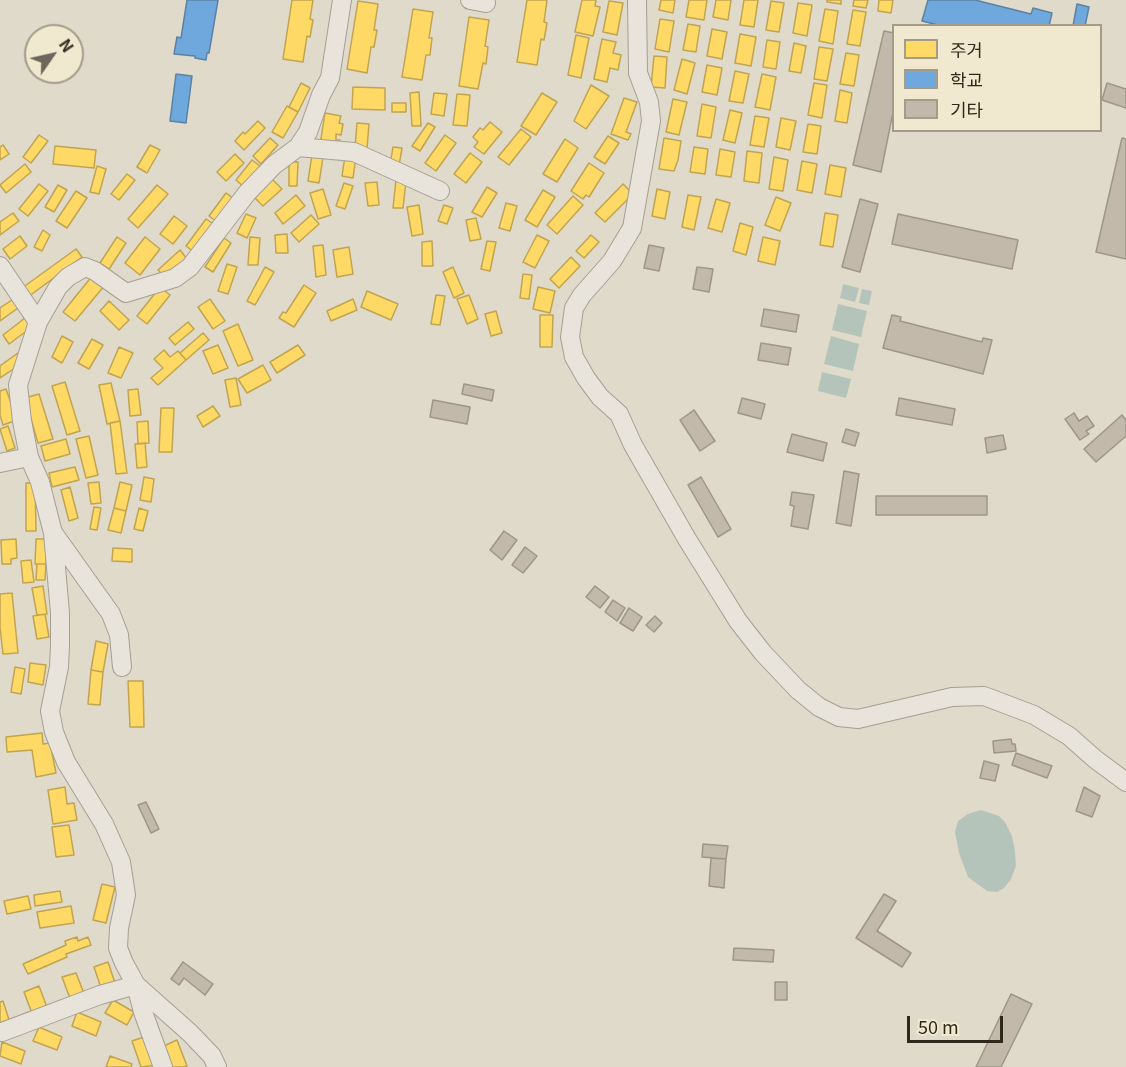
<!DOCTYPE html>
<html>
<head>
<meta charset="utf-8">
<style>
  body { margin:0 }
  #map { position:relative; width:1126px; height:1067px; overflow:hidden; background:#dfdaca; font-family:Georgia,"Noto Sans KR",serif }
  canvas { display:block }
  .legend { position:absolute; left:892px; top:24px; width:210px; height:108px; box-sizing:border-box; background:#f1e9cf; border:2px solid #a49c88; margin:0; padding:8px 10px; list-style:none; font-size:18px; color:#31281d }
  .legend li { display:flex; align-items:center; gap:12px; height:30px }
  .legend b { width:30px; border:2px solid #a49c88 }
  .north { position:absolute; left:24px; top:24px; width:60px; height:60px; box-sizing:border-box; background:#f1e9cf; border:2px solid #a49c88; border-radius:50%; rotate:56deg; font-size:16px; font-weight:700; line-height:24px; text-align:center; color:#31281d }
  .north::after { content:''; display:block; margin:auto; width:21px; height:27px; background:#6e665a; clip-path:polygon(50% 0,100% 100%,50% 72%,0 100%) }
  .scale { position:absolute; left:907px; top:1016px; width:96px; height:27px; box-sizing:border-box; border:3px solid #31281d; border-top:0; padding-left:8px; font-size:18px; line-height:21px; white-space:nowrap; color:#31281d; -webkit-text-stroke:4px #f1e9cf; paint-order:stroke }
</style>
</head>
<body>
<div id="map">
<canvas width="1126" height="1067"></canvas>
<ul class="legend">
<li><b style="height:16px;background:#ffd966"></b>주거</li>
<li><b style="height:16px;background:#6fa8dc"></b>학교</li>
<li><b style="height:16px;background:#c3b9ab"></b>기타</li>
</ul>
<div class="north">N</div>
<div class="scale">50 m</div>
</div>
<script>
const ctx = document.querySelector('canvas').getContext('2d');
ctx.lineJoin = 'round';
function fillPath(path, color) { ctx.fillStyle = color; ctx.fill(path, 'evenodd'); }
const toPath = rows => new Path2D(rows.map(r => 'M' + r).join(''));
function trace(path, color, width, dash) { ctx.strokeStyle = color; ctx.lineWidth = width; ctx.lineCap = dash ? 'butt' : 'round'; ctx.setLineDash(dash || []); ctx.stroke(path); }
fillPath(toPath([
  [843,284,859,288,855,302,840,298],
  [862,289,872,291,869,305,859,303],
  [838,304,867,311,861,337,832,330],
  [831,336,859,344,853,371,824,364],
  [822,372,851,379,846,398,818,391],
  [981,810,999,816,1005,822,1012,836,1015,851,1016,866,1011,879,1004,888,997,892,987,891,968,877,959,853,955,832,958,821,968,814]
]), '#b5c4bb');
const homes = toPath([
  [292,0,313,0,310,19,313,20,310,37,307,36,303,62,283,59,292,0],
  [527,0,547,0,544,22,547,23,544,40,541,39,537,65,517,62,527,0],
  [582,0,596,0,595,6,600,7,593,36,575,32,582,0],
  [661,0,675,0,673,13,659,10,661,0],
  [689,0,707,0,704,20,686,17,689,0],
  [716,0,731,0,728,20,713,17,716,0],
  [744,0,758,0,754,27,740,25,744,0],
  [827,0,841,0,841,4,827,2,827,0],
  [854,0,868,0,866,8,853,6,854,0],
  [879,0,893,0,891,13,878,11,879,0],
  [358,1,378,4,374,30,377,30,374,47,371,47,367,73,347,69,358,1],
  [609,1,623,3,617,35,603,32,609,1],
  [771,1,784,3,779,32,766,30,771,1],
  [798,3,812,5,807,36,793,33,798,3],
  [413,9,433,12,429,38,432,38,430,55,426,55,422,80,402,77,413,9],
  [825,9,838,11,833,44,819,41,825,9],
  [853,10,866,12,860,46,847,44,853,10],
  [469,17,489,20,485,46,488,47,486,64,483,63,478,89,459,86,469,17],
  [660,19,674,21,669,52,655,49,660,19],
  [688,24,700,26,696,52,683,50,688,24],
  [712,29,727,32,722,59,707,56,712,29],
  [740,34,756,37,751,66,735,63,740,34],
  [576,35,589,38,581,78,568,75,576,35],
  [602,39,616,42,613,53,621,55,618,70,610,68,607,82,594,79,602,39],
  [767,40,780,42,776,69,763,67,767,40],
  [794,43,806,46,801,73,789,71,794,43],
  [819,47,833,49,827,81,814,79,819,47],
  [846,53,859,55,854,86,840,84,846,53],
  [654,56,667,57,665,88,651,87,654,56],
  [682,59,695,63,687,94,674,90,682,59],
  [707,65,722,68,717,95,702,92,707,65],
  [735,71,749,74,743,103,729,101,735,71],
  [762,74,776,77,770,110,755,107,762,74],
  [301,83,310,88,298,112,289,107,301,83],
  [814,83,827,85,822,118,808,115,814,83],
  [591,85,609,96,586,129,574,121,591,85],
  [353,87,385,88,385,110,352,109,353,87],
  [840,90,852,93,847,123,835,121,840,90],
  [419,92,421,126,412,126,410,93,419,92],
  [434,93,447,94,444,116,431,114,434,93],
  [542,93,557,102,536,135,521,126,542,93],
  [457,94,470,95,467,126,453,125,457,94],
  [624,98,637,102,626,132,631,134,628,140,611,134,624,98],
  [673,99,687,102,679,135,666,132,673,99],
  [392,103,406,103,406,112,392,112,392,103],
  [702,104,716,107,711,138,697,136,702,104],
  [287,106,298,112,283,138,272,132,287,106],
  [730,110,742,113,735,143,723,140,730,110],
  [325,113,341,116,339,123,343,124,341,135,336,134,336,140,340,140,338,149,320,145,325,113],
  [755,116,769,118,764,147,750,145,755,116],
  [781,118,796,121,790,150,776,147,781,118],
  [258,121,265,128,244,150,235,141,243,132,245,134,258,121],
  [490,122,502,132,484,154,474,147,478,142,473,137,480,128,483,130,490,122],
  [357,123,369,124,367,149,355,148,357,123],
  [428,123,435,127,420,151,412,146,428,123],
  [808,124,821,126,817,154,803,152,808,124],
  [521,129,531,137,509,165,498,157,521,129],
  [39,135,48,141,31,163,23,157,39,135],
  [445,135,456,143,436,171,425,163,445,135],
  [608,136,619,143,605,164,594,157,608,136],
  [270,138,278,145,261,164,253,156,270,138],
  [664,138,681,141,678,160,674,171,659,169,664,138],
  [565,139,578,148,557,182,543,174,565,139],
  [3,145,9,154,0,160,0,147,3,145],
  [150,145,160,150,147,173,137,167,150,145],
  [55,146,96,150,94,168,53,164,55,146],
  [393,147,402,148,399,166,390,165,393,147],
  [694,147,708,149,705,174,690,172,694,147],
  [720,149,735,152,731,177,716,175,720,149],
  [747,151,762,153,759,183,744,181,747,151],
  [470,153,482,162,466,183,454,174,470,153],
  [235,154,244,163,226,181,217,172,235,154],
  [312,155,323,157,319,183,308,181,312,155],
  [345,156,356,157,353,178,342,176,345,156],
  [774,157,788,160,783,191,769,189,774,157],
  [252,160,260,166,244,187,236,180,252,160],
  [802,161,817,164,812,193,797,190,802,161],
  [289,162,298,162,297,186,289,186,289,162],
  [589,163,604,173,589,197,586,195,583,199,571,191,589,163],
  [25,164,31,172,6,193,0,185,25,164],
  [830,165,846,168,841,197,825,194,830,165],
  [97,166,106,169,99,194,90,192,97,166],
  [127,174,135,180,119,200,111,194,127,174],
  [272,179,282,189,263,206,253,196,272,179],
  [396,180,406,181,403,208,393,208,396,180],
  [377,182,379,205,368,206,365,183,377,182],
  [344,183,353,186,345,209,336,206,344,183],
  [39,184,48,191,28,216,19,209,39,184],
  [623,184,633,194,605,222,595,213,623,184],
  [58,185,67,190,54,212,45,207,58,185],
  [157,185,168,194,138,228,128,219,157,185],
  [487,187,497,193,482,217,472,212,487,187],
  [323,189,331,215,318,219,310,193,323,189],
  [657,189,670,192,665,219,652,216,657,189],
  [543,190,555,197,537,227,525,220,543,190],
  [76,191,87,198,67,228,56,221,76,191],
  [226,193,234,199,217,222,209,216,226,193],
  [296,195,305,206,283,224,275,213,296,195],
  [688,195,701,197,694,230,682,227,688,195],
  [573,196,583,205,557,234,547,225,573,196],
  [776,197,791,203,780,231,765,225,776,197],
  [716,199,730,203,722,232,708,228,716,199],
  [506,203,517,206,510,231,499,228,506,203],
  [419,205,423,234,412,236,407,207,419,205],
  [444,205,453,208,447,224,438,221,444,205],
  [13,213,19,221,0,235,0,222,13,213],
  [825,213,838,215,833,247,820,245,825,213],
  [246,214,256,218,247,238,237,233,246,214],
  [311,215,319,224,299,242,291,233,311,215],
  [174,216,187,226,173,244,160,234,174,216],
  [476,218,481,239,470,241,466,220,476,218],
  [206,219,215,225,195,253,186,246,206,219],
  [740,223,753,227,746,255,733,251,740,223],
  [43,230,50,235,42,251,34,247,43,230],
  [287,234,288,253,276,253,275,235,287,234],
  [537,235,549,241,535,268,523,262,537,235],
  [591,235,599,242,584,258,576,251,591,235],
  [20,236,27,246,10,259,3,249,20,236],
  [117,237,126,243,109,269,100,263,117,237],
  [145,237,160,249,140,275,125,263,145,237],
  [250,237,260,238,258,265,248,265,250,237],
  [763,237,780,241,775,265,758,261,763,237],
  [224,238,231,243,213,272,205,267,224,238],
  [432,241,433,266,422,266,422,242,432,241],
  [487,241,496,242,490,271,481,269,487,241],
  [323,245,326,275,316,277,313,246,323,245],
  [349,247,353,274,337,277,333,250,349,247],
  [76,249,82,257,28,297,22,288,76,249],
  [180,250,187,259,173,272,163,275,158,270,180,250],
  [571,257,580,266,559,288,550,279,571,257],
  [227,264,237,267,228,294,218,291,227,264],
  [265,267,274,272,255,305,247,301,265,267],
  [453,267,464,293,454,298,443,272,453,267],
  [523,274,532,275,529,299,520,298,523,274],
  [93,275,105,285,75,321,63,312,93,275],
  [304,285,316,293,294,327,279,318,283,312,286,313,304,285],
  [160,287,170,295,147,324,137,316,160,287],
  [538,287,555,291,550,313,533,309,538,287],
  [367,291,398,304,391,320,361,307,367,291],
  [436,295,445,296,440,325,431,324,436,295],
  [469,295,478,319,467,324,457,299,469,295],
  [210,299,225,321,213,329,198,307,210,299],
  [353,299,357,310,331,321,327,311,353,299],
  [12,300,18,308,0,321,0,308,12,300],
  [109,301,129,320,119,330,100,311,109,301],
  [496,311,502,333,491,336,485,314,496,311],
  [540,315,553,315,552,347,540,347,540,315],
  [25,318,32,327,9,344,3,335,25,318],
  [188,322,194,329,175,345,169,338,188,322],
  [238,324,253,360,238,366,223,331,238,324],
  [203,333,209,340,186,360,180,353,203,333],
  [62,336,73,342,62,363,52,357,62,336],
  [92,339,103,345,89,369,78,363,92,339],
  [218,345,228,368,213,374,203,351,218,345],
  [298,345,305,355,277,373,270,362,298,345],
  [119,347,133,353,121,378,108,373,119,347],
  [164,350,170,357,178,351,186,360,158,385,151,378,163,368,154,359,164,350],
  [18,353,24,362,0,378,0,366,18,353],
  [263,365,271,380,247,393,238,379,263,365],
  [236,378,241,405,230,407,225,380,236,378],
  [65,382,80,431,67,435,52,386,65,382],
  [111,383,120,421,107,424,99,385,111,383],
  [6,389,17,420,3,425,0,415,0,391,6,389],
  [138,389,141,415,130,416,128,390,138,389],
  [39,394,53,439,38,443,25,398,39,394],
  [213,406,220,416,203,427,197,416,213,406],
  [161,408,174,408,172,452,159,452,161,408],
  [120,421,127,473,116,474,110,423,120,421],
  [148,421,149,443,138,444,137,422,148,421],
  [8,426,15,448,7,451,0,429,8,426],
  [89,436,98,475,86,478,76,439,89,436],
  [66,439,70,454,45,461,41,446,66,439],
  [145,443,147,467,137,468,135,444,145,443],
  [75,467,79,480,52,487,49,473,75,467],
  [144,477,154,479,151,502,140,500,144,477],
  [99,482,101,503,91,504,88,483,99,482],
  [120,482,132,485,126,511,114,508,120,482],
  [26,483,35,483,36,531,26,531,26,483],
  [70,487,78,518,69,521,61,490,70,487],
  [94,507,101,508,97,530,90,529,94,507],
  [114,508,126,511,121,533,108,530,114,508],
  [139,508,148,511,143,531,134,529,139,508],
  [16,539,17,558,11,559,11,564,2,564,1,540,16,539],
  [36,539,47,539,46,564,35,564,36,539],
  [113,548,132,549,132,562,112,561,113,548],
  [31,560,34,582,23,583,21,561,31,560],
  [37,564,46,564,45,580,36,580,37,564],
  [43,586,47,614,37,615,32,588,43,586],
  [12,593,18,653,3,654,0,627,0,594,12,593],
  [45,614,49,637,37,639,33,616,45,614],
  [96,641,108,644,103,672,91,670,96,641],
  [30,663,46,665,43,685,28,682,30,663],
  [15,667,25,669,21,694,11,692,15,667],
  [91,670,103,672,100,705,88,704,91,670],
  [128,681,143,681,144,727,130,727,128,681],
  [42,733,43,744,50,743,56,773,36,777,32,750,7,752,6,737,42,733],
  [65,787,67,804,74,803,77,820,53,824,48,790,65,787],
  [69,825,74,855,56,857,52,827,69,825],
  [102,884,115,887,106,923,93,920,102,884],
  [60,891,62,902,35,906,34,895,60,891],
  [28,896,31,909,7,914,4,901,28,896],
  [71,906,74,923,40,928,37,912,71,906],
  [77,937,78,941,88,937,91,945,66,954,67,957,28,974,23,964,66,945,65,941,77,937],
  [108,962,116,986,102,991,94,967,108,962],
  [76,973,85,996,71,1001,62,977,76,973],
  [39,986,48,1010,33,1016,24,992,39,986],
  [113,1000,134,1012,127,1025,105,1013,113,1000],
  [3,1001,11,1026,0,1029,0,1002,3,1001],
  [77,1012,101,1022,96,1036,72,1026,77,1012],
  [39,1027,62,1037,57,1050,33,1041,39,1027],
  [147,1036,157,1065,141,1067,132,1041,147,1036],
  [177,1040,187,1066,183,1067,172,1067,164,1046,177,1040],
  [2,1042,25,1051,21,1064,0,1056,2,1042],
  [110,1056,132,1064,131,1067,106,1067,110,1056]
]);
fillPath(homes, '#ffd966');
trace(homes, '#c1a450', 1.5);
const schools = toPath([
  [187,0,218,0,209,53,207,53,206,60,195,58,195,56,174,54,177,37,181,38,187,0],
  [928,0,975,0,1031,14,1033,8,1052,13,1049,26,942,26,922,21,928,0],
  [1077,4,1089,7,1085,26,1073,26,1077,4],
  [176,74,192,76,186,123,170,121,176,74]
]);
fillPath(schools, '#6fa8dc');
trace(schools, '#5c82a3', 1.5);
const building = toPath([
  [884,31,894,33,894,107,881,172,853,165,884,31],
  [1107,83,1126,89,1126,108,1102,100,1107,83],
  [1122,138,1126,139,1126,259,1096,252,1122,138],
  [860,199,878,204,860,272,842,267,860,199],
  [898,214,1018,240,1012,269,892,244,898,214],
  [649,245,664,248,659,271,644,268,649,245],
  [697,267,713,269,709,292,693,289,697,267],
  [764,309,799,315,796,332,761,326,764,309],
  [892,315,901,317,900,321,982,342,983,338,992,340,983,374,883,348,892,315],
  [761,343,791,348,788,365,758,360,761,343],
  [464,384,494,390,492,401,462,394,464,384],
  [742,398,765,404,761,419,738,413,742,398],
  [899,398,955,409,952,425,896,415,899,398],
  [433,400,470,407,467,424,430,417,433,400],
  [694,410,715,441,700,451,680,420,694,410],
  [1074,413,1079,421,1087,416,1094,426,1086,431,1089,434,1080,440,1065,419,1074,413],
  [1122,415,1126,420,1126,436,1096,462,1084,449,1122,415],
  [846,429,859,433,855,446,842,442,846,429],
  [792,434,827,443,823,461,787,452,792,434],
  [1003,435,1006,449,987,453,985,438,1003,435],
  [844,471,859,474,851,526,836,523,844,471],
  [701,477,731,529,718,537,688,485,701,477],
  [792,492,814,495,808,529,791,526,794,506,790,505,792,492],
  [876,496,987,496,987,515,876,515,876,496],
  [504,531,517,540,502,560,490,550,504,531],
  [525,547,537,556,523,573,512,565,525,547],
  [595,586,609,597,600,608,586,597,595,586],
  [613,600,625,608,617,621,605,612,613,600],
  [629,608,642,617,633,631,620,623,629,608],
  [655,616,662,623,654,632,646,625,655,616],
  [1011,739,1012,744,1015,744,1016,751,994,753,993,741,1011,739],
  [1016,753,1052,766,1047,778,1012,765,1016,753],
  [984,761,999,765,995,781,980,778,984,761],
  [1084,787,1100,796,1092,817,1076,811,1084,787],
  [146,802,159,829,151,833,138,805,146,802],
  [703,844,728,846,726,859,702,857,703,844],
  [711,858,726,859,724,888,709,886,711,858],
  [884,894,896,901,877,931,911,953,902,967,856,938,884,894],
  [734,948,774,950,773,962,733,960,734,948],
  [183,962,213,984,205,995,184,978,179,985,171,979,183,962],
  [775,982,787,982,787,1000,775,1000,775,982],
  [1011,994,1032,1004,1001,1067,976,1067,1011,994]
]);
fillPath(building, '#c3b9ab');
trace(building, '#9e968a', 1.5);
const minor = toPath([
  [470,0,486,3],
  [637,0,638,73,649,102,651,121,632,228,612,261,582,295,574,308,570,337,574,357,586,378,600,397,619,414,633,445,687,539,738,621,763,653,798,690,819,707,839,717,858,719,952,697,984,696,1034,715,1069,736,1095,759,1126,782],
  [298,147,354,152,440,191],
  [0,266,38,322],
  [0,463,29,457],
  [54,534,111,614,119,635,122,667],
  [2,1032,100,995,136,985,143,1012,163,1067],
  [217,1067,212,1056,190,1033,136,985,124,963,118,948,119,928,126,895,121,862,104,824,66,762,54,732,50,711,59,667,60,645,60,613,53,533,40,482,29,457,22,421,18,385,38,322,58,287,68,277,85,267,95,271,126,293,175,278,190,267,247,193,274,165,298,147,308,132,321,95,330,78,342,0]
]);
trace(minor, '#a49f93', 20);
trace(minor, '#e8e4db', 18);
</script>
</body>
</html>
